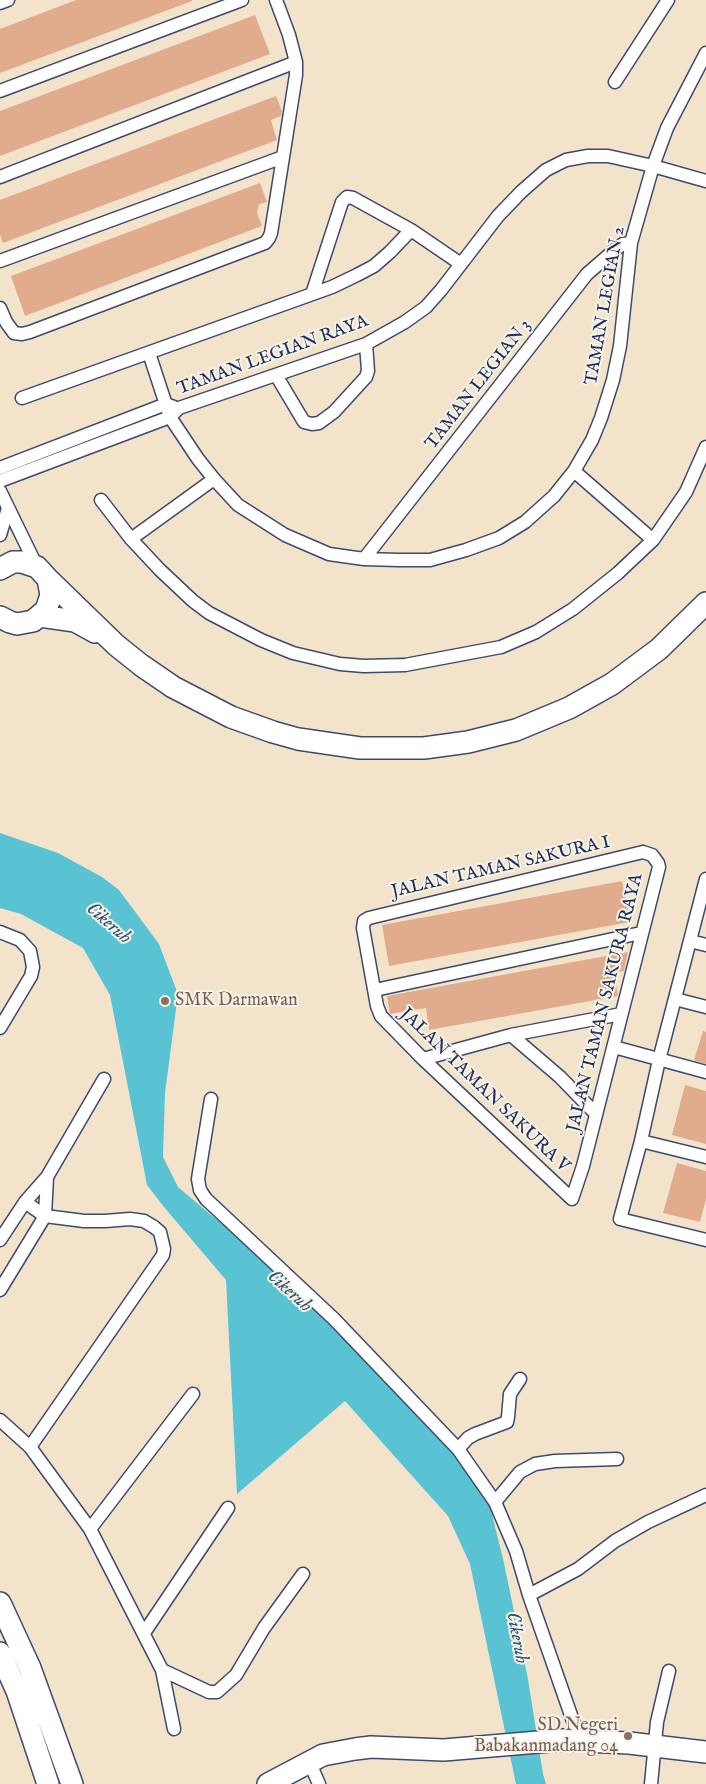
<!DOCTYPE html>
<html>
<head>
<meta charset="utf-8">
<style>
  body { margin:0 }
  canvas { display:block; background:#f4e3cb }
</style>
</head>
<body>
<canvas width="706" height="1784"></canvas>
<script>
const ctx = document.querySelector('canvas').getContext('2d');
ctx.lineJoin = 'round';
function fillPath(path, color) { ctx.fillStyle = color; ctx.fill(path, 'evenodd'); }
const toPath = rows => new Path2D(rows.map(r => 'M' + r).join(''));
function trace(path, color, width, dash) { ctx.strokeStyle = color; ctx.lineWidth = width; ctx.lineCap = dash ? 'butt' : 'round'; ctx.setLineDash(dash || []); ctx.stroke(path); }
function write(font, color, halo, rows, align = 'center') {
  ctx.font = font + ' "IM FELL English",serif'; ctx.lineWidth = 4; ctx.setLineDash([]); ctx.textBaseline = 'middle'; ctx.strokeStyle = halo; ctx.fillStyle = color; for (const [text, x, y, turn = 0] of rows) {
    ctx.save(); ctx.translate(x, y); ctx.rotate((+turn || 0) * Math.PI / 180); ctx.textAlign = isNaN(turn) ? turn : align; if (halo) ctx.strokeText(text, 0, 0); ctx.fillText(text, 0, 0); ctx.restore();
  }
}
fillPath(toPath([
  [0,833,58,853,102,877,119,890,159,944,176,989,176,1009,165,1093,163,1157,178,1187,334,1319,458,1449,488,1498,504,1563,528,1679,543,1774,546,1784,516,1784,470,1564,448,1516,345,1401,237,1494,226,1280,164,1207,147,1185,110,995,83,948,21,914,0,908]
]), '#59c3d4');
fillPath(toPath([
  [76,0,192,0,192,1,0,73,0,29],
  [255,15,270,54,0,156,0,111],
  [276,96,282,111,281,116,271,120,277,140,3,243,0,235,0,200],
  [260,183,267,202,259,204,257,213,262,226,25,316,11,276],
  [622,881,630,922,389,966,382,925],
  [628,952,624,971,614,973,618,996,429,1030,426,1008,390,1014,387,996],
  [703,1031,706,1032,706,1064,694,1060],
  [685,1085,706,1091,706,1144,672,1135],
  [677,1163,706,1171,706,1199,700,1222,663,1213]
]), '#e1ac8d');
const minor = toPath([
  [0,3,8,0],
  [615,82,668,0],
  [0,91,242,0],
  [0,177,296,62],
  [0,261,283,157],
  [312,294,342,202,347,197,353,198,411,230,461,264],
  [0,308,6,322,14,333,22,334,30,332,265,243,269,238,271,233,296,75,296,62,289,35,276,0],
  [149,353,170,417,198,459,214,479,238,505,285,535,329,554,364,559,399,560,430,560,466,550,499,538,525,522,554,496,574,471,592,440,601,418,613,380,620,346,631,243,653,166,667,128,706,53],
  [276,375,304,422,312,424,319,423,334,412,366,377,368,371,366,344],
  [22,398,332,287,357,275,374,266,390,252,411,230],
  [0,468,166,404,174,407],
  [574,471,653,540],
  [0,481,170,417,179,408,366,344,405,322,426,307,441,290,498,216,521,192,546,170,566,160,588,156,608,156,653,166,706,181],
  [0,491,37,567],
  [101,500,131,539,160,570,193,601,209,613,261,640,293,653,340,664,364,666,405,665,501,647,536,632,573,609,618,573,653,540,686,492,706,447],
  [0,535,8,508],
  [131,539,214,479],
  [364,559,587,274,617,248,623,244,631,243],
  [643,852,652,855,658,863,659,867,583,1166,572,1199,423,1059,381,1016,377,1006,363,928,364,921,369,918,643,852],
  [706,879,659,1060,641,1141,620,1219,706,1240],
  [0,932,20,940,30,951,33,967,31,976,0,1028],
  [690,941,706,945],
  [375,990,641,933],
  [675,999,706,1007],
  [511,1035,560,1077,596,1114],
  [614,1047,706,1072],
  [423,1059,511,1035,621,1014],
  [211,1099,198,1179,200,1190,206,1199,334,1319,458,1449,495,1502,516,1551,529,1595,580,1741],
  [641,1141,706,1157],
  [25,1202,45,1216,84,1221,105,1221,130,1219,144,1221,154,1227,160,1232,164,1249,163,1255,154,1268,30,1447],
  [0,1240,25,1202,47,1177,104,1079],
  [0,1290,45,1216,47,1177],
  [0,1420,30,1447,90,1529,162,1670,209,1692,217,1692,236,1675,264,1628,303,1574],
  [458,1449,468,1438,475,1434,507,1422,508,1417,510,1394,520,1379],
  [495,1502,520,1472,535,1464,555,1461,617,1459],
  [90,1529,193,1394],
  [529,1595,578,1569,615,1541,648,1522,706,1495],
  [144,1633,228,1508],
  [162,1670,174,1729],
  [309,1761,319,1784],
  [651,1784,657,1722,669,1671]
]);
const primary = toPath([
  [0,569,13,562,22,562,37,567,48,579,51,595,46,610,33,621,17,624,10,622,0,617],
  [48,579,116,645,141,665,173,687,231,717,273,732,298,739,360,748,424,748,468,742,516,730,569,708,612,684,659,649,706,603],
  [40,616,75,621,95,632],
  [0,1603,30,1668,72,1784],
  [0,1653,17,1691,48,1784],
  [268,1784,323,1755,355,1749,371,1747,444,1750,562,1740,629,1743,706,1752]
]);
trace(minor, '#3c4a6e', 15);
trace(primary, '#3c4a6e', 24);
trace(minor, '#fff', 12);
trace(primary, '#fff', 21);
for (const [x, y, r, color] of [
  [165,1001,5,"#8d6e63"],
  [628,1736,5,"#8d6e63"]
]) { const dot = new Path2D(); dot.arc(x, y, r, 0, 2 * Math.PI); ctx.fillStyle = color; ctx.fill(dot); trace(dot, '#f7f3e8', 2); }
write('18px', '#1b2f5e', '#f7f3e8', [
  ["TAMAN LEGIAN 2",606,306,-80],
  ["TAMAN LEGIAN RAYA",273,356,-20],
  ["TAMAN LEGIAN 3",479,385,-52],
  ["JALAN TAMAN SAKURA I",501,868,-13],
  ["JALAN TAMAN SAKURA RAYA",606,1003,-76],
  ["JALAN TAMAN SAKURA V",484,1091,44]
]);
write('18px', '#785e54', '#f7f3e8', [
  ["SMK Darmawan",175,1001],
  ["SD Negeri",618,1726,"right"],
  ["Babakanmadang 04",618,1747,"right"]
], 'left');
write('italic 19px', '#2a547c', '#f7f3e8', [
  ["Cikeruh",108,924,41],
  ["Cikeruh",289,1292,42],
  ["Cikeruh",516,1638,79]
]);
</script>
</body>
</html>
